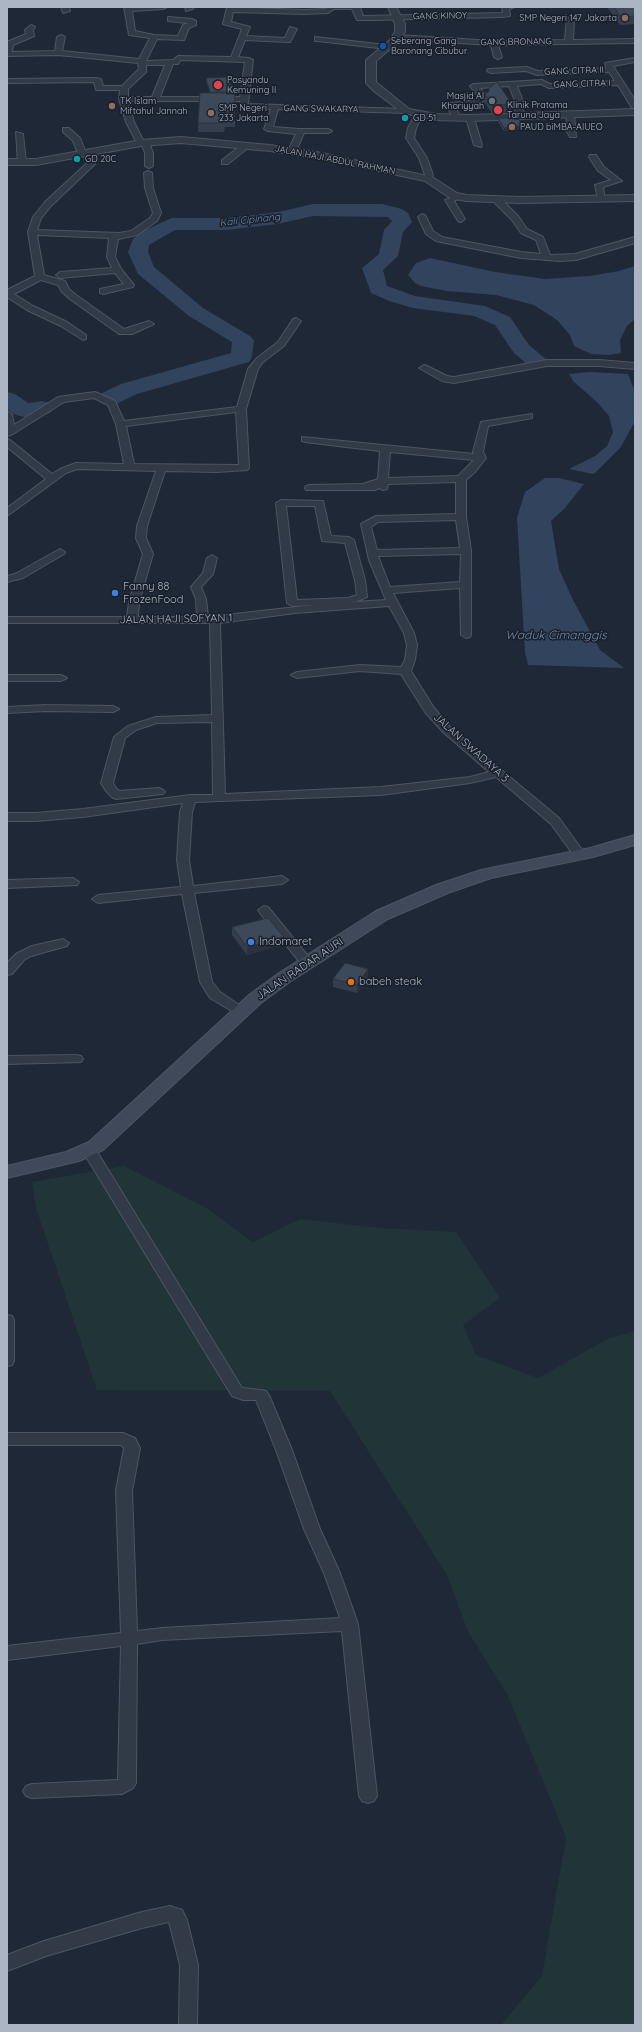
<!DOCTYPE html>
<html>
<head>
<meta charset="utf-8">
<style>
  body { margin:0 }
  #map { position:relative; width:642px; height:2032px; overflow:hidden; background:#1f2836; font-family:Quicksand,sans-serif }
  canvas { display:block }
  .frame { position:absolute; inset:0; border:8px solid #acb5c4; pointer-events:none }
</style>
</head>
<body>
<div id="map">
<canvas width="642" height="2032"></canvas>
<div class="frame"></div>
</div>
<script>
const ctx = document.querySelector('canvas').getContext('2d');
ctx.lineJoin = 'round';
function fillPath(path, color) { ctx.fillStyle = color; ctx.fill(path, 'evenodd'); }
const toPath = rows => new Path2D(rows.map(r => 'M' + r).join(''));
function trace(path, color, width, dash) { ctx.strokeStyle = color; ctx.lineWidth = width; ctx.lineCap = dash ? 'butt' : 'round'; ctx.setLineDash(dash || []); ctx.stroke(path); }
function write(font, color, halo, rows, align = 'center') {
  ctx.font = font + ' Quicksand,sans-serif'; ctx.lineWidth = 3; ctx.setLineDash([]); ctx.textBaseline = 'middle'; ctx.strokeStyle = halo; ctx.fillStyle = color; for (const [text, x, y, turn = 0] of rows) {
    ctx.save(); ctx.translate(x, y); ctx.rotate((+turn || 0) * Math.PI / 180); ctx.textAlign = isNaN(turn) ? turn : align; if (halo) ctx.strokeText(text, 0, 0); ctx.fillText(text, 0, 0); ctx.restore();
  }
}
fillPath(toPath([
  [124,1166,205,1207,253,1242,300,1219,380,1228,456,1232,500,1298,463,1325,476,1355,538,1378,609,1338,635,1331,635,2025,501,2025,542,1976,566,1837,508,1696,468,1632,447,1575,330,1391,97,1390,36,1208,32,1182]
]), '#213437');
fillPath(toPath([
  [430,258,495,272,545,279,590,276,619,271,635,266,635,319,627,326,620,340,621,353,609,355,591,354,574,346,570,335,557,320,534,305,496,295,447,291,421,286,415,283,408,275,416,263],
  [590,372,628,374,635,392,635,421,621,447,594,474,569,469,595,456,607,446,613,432,609,416,598,403,573,381,569,374],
  [545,478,559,478,584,484,565,508,551,521,559,569,572,598,600,650,624,668,528,665,525,652,517,518,525,492]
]), '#32435e');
fillPath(toPath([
  [313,204,382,204,402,209,408,213,412,222,403,232,398,256,383,270,387,286,415,296,485,306,510,317,529,345,547,360,544,365,536,366,528,365,514,353,495,325,474,316,413,308,389,301,371,293,362,268,379,254,384,230,392,221,388,217,313,216,278,224,227,230,175,230,149,245,148,252,154,267,203,308,250,336,254,340,252,357,249,362,137,394,118,403,110,405,102,403,99,398,102,393,121,384,231,353,232,342,189,316,138,274,128,252,133,239,141,232,172,218,227,218,278,212,313,204],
  [7,392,15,394,28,403,42,401,50,403,53,408,50,413,42,415,24,417,16,415,7,409,7,392]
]), '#32435e');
const minor = toPath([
  [61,7,69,7,70,11,63,13,61,7],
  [124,7,167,7,163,9,132,11,135,31,154,35,178,36,183,25,188,23,168,21,168,17,192,19,196,21,196,25,189,28,184,40,157,39,146,61,173,60,178,56,231,57,242,29,223,24,227,7,304,10,326,9,328,7,360,7,363,16,503,13,502,7,515,7,509,9,510,16,503,17,374,20,357,20,352,9,334,9,328,13,304,14,233,12,231,22,250,27,246,36,285,38,290,27,297,29,290,42,287,42,245,40,238,57,249,58,253,60,248,104,406,109,410,111,406,113,278,109,273,127,299,129,328,129,332,131,328,133,304,133,296,151,292,153,288,151,296,134,268,131,264,129,271,109,241,107,240,101,128,101,134,122,143,140,149,142,153,153,153,166,149,168,145,166,145,153,142,145,138,145,126,122,119,99,120,90,96,90,94,82,7,83,7,79,95,78,101,79,103,86,122,86,139,69,138,63,58,55,7,56,7,42,26,34,25,30,31,25,35,27,33,30,34,36,13,45,12,52,55,51,57,37,61,35,65,37,62,51,139,59,150,38,129,35,124,7],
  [180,60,245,62,240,97,160,97,173,64,178,64,180,60],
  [146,65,165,65,152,97,128,97,128,89,146,72,146,65],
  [185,7,193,7,193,9,186,11,185,7],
  [567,17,574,19,573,40,635,39,635,43,498,45,502,57,498,59,494,57,491,45,398,39,394,37,398,35,494,41,565,40,567,17],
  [315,37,387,45,391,47,387,49,318,41,315,41,315,37],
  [635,58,635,62,613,66,635,100,635,108,632,108,618,85,549,88,541,84,517,86,523,101,519,105,527,116,523,118,520,118,511,105,515,101,509,86,480,88,488,97,480,104,456,107,460,118,459,120,453,120,447,105,451,103,475,100,479,97,470,86,474,84,542,80,550,84,615,81,609,72,537,75,526,71,491,73,487,71,488,69,527,67,538,71,606,68,605,63,635,58],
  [416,113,423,115,416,128,414,138,427,158,433,175,431,181,428,181,424,179,425,175,419,158,406,138,408,128,416,113],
  [567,113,574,115,576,137,570,137,566,130,567,113],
  [467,116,474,118,482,145,481,147,474,145,466,118,467,116],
  [63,128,69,128,80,138,86,153,85,155,79,155,73,141,63,132,63,128],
  [16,132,23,134,26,163,22,165,18,163,16,132],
  [243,144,250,146,228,164,222,164,222,160,243,144],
  [90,149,97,151,95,164,51,206,41,218,37,230,119,233,131,231,150,218,153,213,145,188,144,173,148,171,152,173,153,188,161,213,157,221,137,235,118,239,115,257,121,269,134,285,133,287,103,294,100,293,100,289,124,284,115,273,60,278,56,275,60,272,112,268,107,257,109,238,37,235,44,275,65,281,69,289,76,295,124,329,149,321,154,324,132,334,119,334,70,299,62,292,58,285,41,280,14,294,33,306,67,322,86,335,86,339,83,340,61,326,27,310,7,297,7,290,35,276,28,232,33,217,45,202,87,163,90,149],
  [590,155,596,155,604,167,622,181,603,187,605,201,598,199,595,185,611,180,598,171,589,157,590,155],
  [458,195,462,197,454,201,465,219,461,222,458,221,445,200,458,195],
  [493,197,499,197,518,216,527,229,543,237,550,255,575,254,635,237,635,243,576,260,560,261,521,258,436,241,426,234,418,217,422,214,425,215,433,231,442,237,521,252,541,254,536,240,521,233,512,220,493,201,493,197],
  [296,318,301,321,284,346,263,362,258,369,246,409,249,468,247,470,217,472,165,471,147,526,146,538,153,554,139,602,138,617,197,617,196,599,191,587,203,573,207,558,212,555,217,558,213,574,201,587,206,599,208,617,314,605,292,606,287,603,276,503,281,500,323,501,331,536,349,537,354,540,365,580,367,597,355,602,386,600,369,560,361,524,376,516,456,514,456,482,388,484,387,489,383,490,379,488,375,490,306,490,305,488,306,486,310,485,363,484,378,479,380,451,305,442,302,441,302,437,474,454,473,452,481,422,532,414,532,418,488,426,483,452,486,458,475,472,466,480,466,517,471,551,471,635,470,637,466,638,461,635,460,588,393,593,414,633,417,645,415,660,411,671,434,708,451,728,559,818,585,854,579,858,575,857,551,824,496,777,470,783,381,795,195,802,192,812,189,860,193,886,282,876,288,880,282,884,194,893,212,982,220,992,245,1009,246,1012,245,1015,240,1016,210,998,200,982,182,894,98,903,92,899,98,895,181,887,177,860,180,812,183,803,83,817,36,821,7,821,7,813,36,813,83,809,190,795,213,795,212,722,157,723,136,730,125,738,113,783,115,787,119,791,159,788,163,790,165,792,163,794,116,799,112,797,106,791,101,783,114,737,128,726,156,717,212,715,210,623,7,623,7,617,127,617,129,602,143,554,136,538,137,526,156,471,77,469,66,473,7,516,7,508,46,479,7,447,7,439,10,440,52,474,60,469,76,463,124,464,116,424,108,405,94,398,64,402,13,434,7,436,7,411,12,414,14,425,58,397,95,392,115,401,124,421,237,407,248,369,257,358,278,342,293,319,296,318],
  [236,412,239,465,134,464,126,426,236,412],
  [390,452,474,460,458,476,388,478,390,452],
  [286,506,315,506,322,541,345,543,355,580,357,595,348,598,297,600,286,506],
  [456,520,460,548,377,550,371,527,378,522,456,520],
  [461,554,460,582,390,587,378,556,461,554],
  [389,606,404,633,407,645,405,660,401,667,360,665,297,672,291,675,297,678,360,671,401,674,425,712,443,732,489,772,470,777,381,787,225,794,220,623,295,613,389,606],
  [547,360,599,360,635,363,635,369,599,366,547,366,454,383,442,381,419,368,424,365,427,366,447,376,454,377,547,360],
  [60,549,65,552,64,554,23,578,7,582,7,576,15,574,60,549],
  [7,675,61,675,67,678,61,681,7,681,7,675],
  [46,705,113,706,119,709,113,712,46,711,7,713,7,707,46,705],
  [73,878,79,882,77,885,7,888,7,880,73,878],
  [264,906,268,907,311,960,313,963,311,966,303,966,260,913,258,910,264,906],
  [63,939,69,943,67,946,31,956,24,960,12,974,7,975,7,963,16,954,32,946,63,939],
  [76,1055,81,1056,83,1059,81,1062,7,1064,7,1056,76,1055],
  [89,1146,94,1147,96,1150,242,1388,261,1390,266,1391,269,1395,292,1450,320,1529,340,1573,358,1624,377,1796,374,1801,368,1803,362,1801,359,1796,342,1631,162,1640,137,1644,136,1783,133,1788,122,1794,32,1798,26,1796,23,1791,26,1786,32,1784,118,1780,121,1646,7,1660,7,1646,121,1633,116,1491,124,1448,121,1445,7,1445,7,1433,123,1433,135,1438,140,1448,132,1491,137,1631,162,1628,340,1618,324,1573,304,1529,276,1450,256,1400,243,1400,232,1396,82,1150,84,1147,89,1146],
  [7,1315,12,1316,14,1320,14,1361,12,1365,7,1366,7,1315],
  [170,1906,182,1910,187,1920,198,1965,197,2025,179,2025,180,1965,169,1922,142,1928,46,1956,7,1971,7,1955,44,1941,142,1912,170,1906]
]);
const tertiary = toPath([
  [388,7,396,7,405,24,405,32,396,44,376,61,376,82,409,109,436,114,470,115,635,109,635,115,470,121,436,120,403,113,375,92,366,83,366,60,390,40,395,32,395,24,388,7],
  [181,137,270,145,322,153,432,177,457,193,466,195,520,197,635,195,635,201,520,203,466,201,450,198,425,181,322,159,270,151,181,143,141,146,36,165,7,165,7,159,36,159,141,140,181,137]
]);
const secondary = toPath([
  [635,835,635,845,593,857,491,878,448,893,388,919,291,981,261,1003,103,1150,79,1161,7,1178,7,1166,66,1152,89,1142,249,995,279,973,376,911,436,885,481,870,590,848,635,835]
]);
trace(minor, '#4d5562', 2);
trace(tertiary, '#4d5562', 2);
trace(secondary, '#4d5562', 2);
fillPath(minor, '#333a47');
fillPath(tertiary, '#333a47');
fillPath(secondary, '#40495a');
fillPath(toPath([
  [607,7,635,7,635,24,620,25],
  [206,78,233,92,233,93,235,93,235,127,225,127,224,132,198,132,198,123,210,93,206,82],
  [489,88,512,104,512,112,492,113,484,102,485,94,489,91],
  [498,118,523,129,504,131,498,122],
  [232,927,284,945,247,955,232,935],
  [368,969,368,977,357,993,333,987,333,979]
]), '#343e4d');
fillPath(toPath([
  [523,126,523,129,504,131,504,128],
  [284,937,284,945,247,955,247,947],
  [368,969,368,977,357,993,357,985]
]), '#2b323e');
const building = toPath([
  [614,7,635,7,635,16,621,17,614,7],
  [228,77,233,92,210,92,206,78,228,77],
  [497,82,512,104,492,105,485,94,489,91,489,88,497,82],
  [200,93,235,93,234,118,225,118,224,123,198,123,200,93],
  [498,118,518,118,523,126,504,128,498,118],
  [268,918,284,937,247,947,232,927,268,918],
  [345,963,368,969,357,985,333,979,345,963]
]);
fillPath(building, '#3d4859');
trace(building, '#2b323e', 1);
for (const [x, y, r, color] of [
  [625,18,4,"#8d6e63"],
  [383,46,4,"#1a4fb4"],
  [218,85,5,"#e0444e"],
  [492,101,4,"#6b7280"],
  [112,106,4,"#8d6e63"],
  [498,110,5,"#e0444e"],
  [211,113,4,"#8d6e63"],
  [405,118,4,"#0f9aa8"],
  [512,127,4,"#8d6e63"],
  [77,159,4,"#0f9aa8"],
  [115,593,4,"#3f7fe0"],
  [251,942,4,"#3f7fe0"],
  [351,982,4,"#e8710a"]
]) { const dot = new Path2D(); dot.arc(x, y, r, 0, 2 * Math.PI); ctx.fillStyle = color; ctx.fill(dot); trace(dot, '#181f2b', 1.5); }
write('9px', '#acb5c4', '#181f2b', [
  ["GANG KINOY",440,16,-1],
  ["GANG BRONANG",516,42,-1],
  ["GANG CITRA II",574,71,-2],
  ["GANG CITRA I",582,84,-2],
  ["GANG SWAKARYA",321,109,1],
  ["JALAN HAJI ABDUL RAHMAN",335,160,11]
]);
write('9px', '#acb5c4', '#181f2b', [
  ["SMP Negeri 147 Jakarta",617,18,"right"],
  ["Seberang Gang",391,41],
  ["Baronang Cibubur",391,51],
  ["Posyandu",227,80],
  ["Kemuning II",227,90],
  ["Masjid Al",484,96,"right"],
  ["Khoriyyah",484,106,"right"],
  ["TK Islam",120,101],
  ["Miftahul Jannah",120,111],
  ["Klinik Pratama",507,105],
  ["Taruna Jaya",507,115],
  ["SMP Negeri",219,108],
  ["233 Jakarta",219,118],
  ["GD 51",413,118],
  ["PAUD biMBA-AIUEO",520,127],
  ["GD 20C",85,159]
], 'left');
write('italic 10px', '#748bad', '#181f2b', [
  ["Kali Cipinang",250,220,-6]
]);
write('11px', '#acb5c4', '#181f2b', [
  ["Fanny 88",123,587],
  ["FrozenFood",123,600],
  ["Indomaret",259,942],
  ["babeh steak",359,982]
], 'left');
write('11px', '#acb5c4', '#181f2b', [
  ["JALAN HAJI SOFYAN 1",176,619,-1],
  ["JALAN SWADAYA 3",471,748,42],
  ["JALAN RADAR AURI",300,969,-34]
]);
write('italic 12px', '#748bad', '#181f2b', [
  ["Waduk Cimanggis",556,635]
]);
</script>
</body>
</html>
